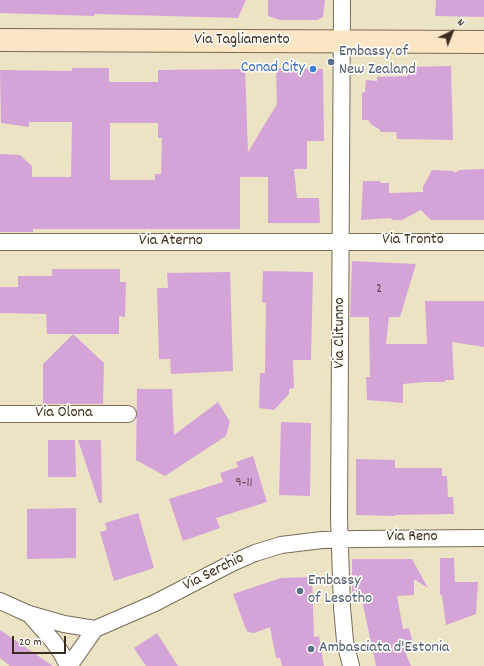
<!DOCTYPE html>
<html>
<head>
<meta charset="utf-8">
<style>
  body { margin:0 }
  #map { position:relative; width:484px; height:666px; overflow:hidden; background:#ece3c4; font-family:Dekko,sans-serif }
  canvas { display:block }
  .north { position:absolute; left:432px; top:12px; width:40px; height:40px; -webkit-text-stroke:3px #fdfcf7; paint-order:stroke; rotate:43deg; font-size:11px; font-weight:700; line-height:16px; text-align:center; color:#3b2a1e }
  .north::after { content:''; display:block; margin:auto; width:14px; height:18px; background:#3b2a1e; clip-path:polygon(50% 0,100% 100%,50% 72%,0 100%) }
  .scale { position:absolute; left:12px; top:636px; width:54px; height:18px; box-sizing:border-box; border:2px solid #3b2a1e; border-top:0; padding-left:5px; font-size:12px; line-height:14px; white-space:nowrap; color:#3b2a1e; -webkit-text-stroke:3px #fdfcf7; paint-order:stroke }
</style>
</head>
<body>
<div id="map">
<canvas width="484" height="666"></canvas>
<div class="north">N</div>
<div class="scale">20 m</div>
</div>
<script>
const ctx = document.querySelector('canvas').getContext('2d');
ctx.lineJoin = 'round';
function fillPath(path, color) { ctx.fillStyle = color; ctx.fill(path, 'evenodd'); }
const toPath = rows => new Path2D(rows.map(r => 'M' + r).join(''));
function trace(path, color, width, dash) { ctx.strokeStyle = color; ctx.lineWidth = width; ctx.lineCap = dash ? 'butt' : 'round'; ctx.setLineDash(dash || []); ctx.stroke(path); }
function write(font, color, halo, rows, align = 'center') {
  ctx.font = font + ' Dekko,sans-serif'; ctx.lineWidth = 3.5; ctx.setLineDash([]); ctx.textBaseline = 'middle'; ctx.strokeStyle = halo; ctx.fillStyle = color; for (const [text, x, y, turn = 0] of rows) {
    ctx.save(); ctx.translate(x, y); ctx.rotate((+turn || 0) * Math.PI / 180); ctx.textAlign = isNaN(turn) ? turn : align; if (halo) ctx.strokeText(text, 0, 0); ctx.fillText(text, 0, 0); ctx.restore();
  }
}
fillPath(toPath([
  [0,0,246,0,238,18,94,14,94,16,0,13],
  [268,0,325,0,323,17,317,20,280,20,268,16],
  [436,0,484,0,484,17,435,16],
  [451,66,453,140,397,139,396,132,381,132,379,129,372,125,368,120,362,120,362,93,365,92,366,80,377,81,377,77,408,76,407,67],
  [72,68,109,68,109,82,158,82,158,70,245,69,248,152,277,104,276,68,323,69,324,141,307,141,307,169,294,169,297,198,319,198,320,223,268,223,268,177,240,177,240,229,33,229,33,232,0,232,0,154,20,155,32,166,32,177,71,177,72,122,29,122,29,127,1,123,0,70,72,71],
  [110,123,158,123,158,138,162,138,161,174,155,174,155,180,110,180],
  [484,169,484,220,431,220,421,210,402,220,393,220,390,218,361,220,363,181,381,181,380,183,389,183,389,193,423,192,423,187,432,170,454,171,454,173,460,170],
  [352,261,416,264,400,317,389,317,386,344,427,344,425,301,484,301,484,347,452,342,454,380,445,380,445,382,425,382,403,384,403,403,367,400,366,377,370,377,369,317,350,317],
  [52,269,120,269,120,282,126,282,125,317,119,316,119,334,73,334,104,363,103,404,43,404,43,364,73,334,47,334,46,314,0,313,0,287,18,287,18,276,52,276],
  [263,271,313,272,311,360,293,360,294,388,289,389,289,394,274,410,259,408,260,373,265,373,266,303,262,302],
  [230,272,233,371,171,374,170,359,159,359,157,288,168,288,167,273],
  [137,389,172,389,174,435,218,402,230,422,226,436,165,476,136,460],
  [281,422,311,423,310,496,279,495],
  [48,440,75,440,76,477,48,477],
  [78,440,101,440,102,503,99,503],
  [253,456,267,502,216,518,220,528,183,541,169,499,223,482,220,473,238,467,236,462],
  [356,459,395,460,395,468,442,468,442,476,447,476,448,497,453,497,454,514,395,515,395,516,356,515],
  [76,508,76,558,27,559,27,509],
  [138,513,154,568,114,581,100,532,107,530,105,523],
  [440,558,454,558,455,582,478,582,476,614,446,625,442,596,440,594],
  [352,559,412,559,428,588,414,579,414,595,397,596,403,629,409,628,414,647,404,649,411,666,376,666,362,600,352,601],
  [312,577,314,637,319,636,324,666,282,666,280,658,276,658,270,627,254,633,248,632,245,627,233,594,281,578],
  [0,630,53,666,10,666,0,658],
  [157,633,178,666,146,666,134,648]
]), '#d4a4d9');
const street = toPath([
  [342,0,339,518,342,607,345,641,351,666],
  [0,242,484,242],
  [0,414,128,414],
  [0,601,29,614,64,624,95,629],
  [30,615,53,641,62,654,68,666],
  [95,629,155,603,232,563,255,553,281,545,322,540,358,539,484,538],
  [69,666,95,629]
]);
const secondary = toPath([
  [0,40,484,42]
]);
trace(street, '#796b58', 18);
trace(secondary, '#796b58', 24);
trace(street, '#fff', 16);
trace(secondary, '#fce5c4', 22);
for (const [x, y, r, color] of [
  [331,62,4,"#5c6f8a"],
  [313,69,4,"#3f7fe0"],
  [300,591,4,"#5c6f8a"],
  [311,649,4,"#5c6f8a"]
]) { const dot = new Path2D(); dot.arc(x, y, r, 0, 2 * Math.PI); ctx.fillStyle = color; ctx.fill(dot); trace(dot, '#fdfcf7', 1.5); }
write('14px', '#61484d', null, [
  ["2",379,290],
  ["9-11",244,484]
]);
write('16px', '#3b2a1e', '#fdfcf7', [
  ["Via Tagliamento",242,41],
  ["Via Tronto",413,241],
  ["Via Aterno",171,242],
  ["Via Clitunno",341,333,-90],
  ["Via Olona",64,414],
  ["Via Reno",412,538],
  ["Via Serchio",214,573,-27]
]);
write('16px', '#4e5e75', '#fdfcf7', [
  ["Embassy of",339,53],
  ["New Zealand",339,71],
  ["Embassy",308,582],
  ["of Lesotho",308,600],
  ["Ambasciata d'Estonia",319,649]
], 'left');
write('16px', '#366cbe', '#fdfcf7', [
  ["Conad City",305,69]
], 'right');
</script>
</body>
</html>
